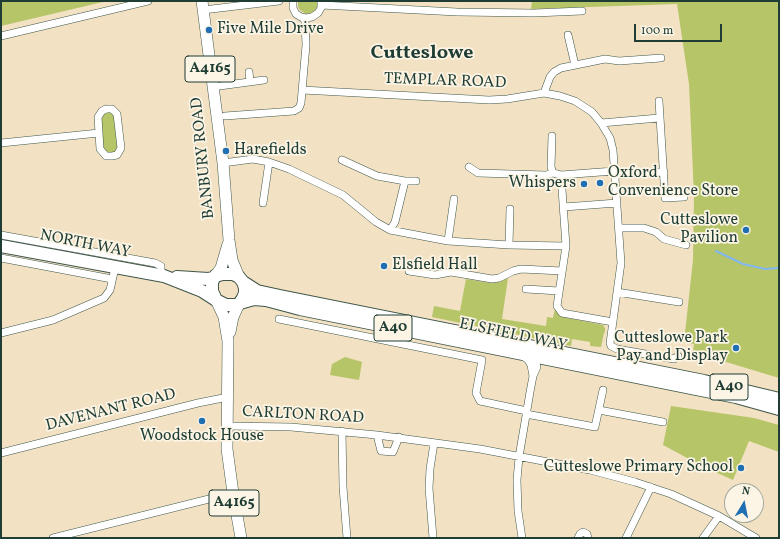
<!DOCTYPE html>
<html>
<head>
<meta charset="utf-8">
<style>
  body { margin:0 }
  #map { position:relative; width:780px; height:539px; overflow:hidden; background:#f3e1c3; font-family:Vollkorn,serif }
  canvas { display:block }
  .frame { position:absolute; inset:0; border:2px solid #1f3d34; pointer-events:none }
  .north { position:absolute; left:724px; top:483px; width:40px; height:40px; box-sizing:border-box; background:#fcf5e5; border:1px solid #a4ab9e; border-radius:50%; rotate:10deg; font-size:11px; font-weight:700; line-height:16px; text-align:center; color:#1f3d34 }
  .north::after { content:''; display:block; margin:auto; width:14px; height:18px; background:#1f6fb2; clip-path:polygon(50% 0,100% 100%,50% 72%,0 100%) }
  .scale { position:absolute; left:634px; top:24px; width:88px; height:18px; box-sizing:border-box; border:2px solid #1f3d34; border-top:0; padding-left:5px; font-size:12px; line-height:14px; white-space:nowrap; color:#1f3d34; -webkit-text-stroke:3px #fcf5e5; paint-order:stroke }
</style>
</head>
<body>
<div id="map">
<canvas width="780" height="539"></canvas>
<div class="frame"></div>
<div class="north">N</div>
<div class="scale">100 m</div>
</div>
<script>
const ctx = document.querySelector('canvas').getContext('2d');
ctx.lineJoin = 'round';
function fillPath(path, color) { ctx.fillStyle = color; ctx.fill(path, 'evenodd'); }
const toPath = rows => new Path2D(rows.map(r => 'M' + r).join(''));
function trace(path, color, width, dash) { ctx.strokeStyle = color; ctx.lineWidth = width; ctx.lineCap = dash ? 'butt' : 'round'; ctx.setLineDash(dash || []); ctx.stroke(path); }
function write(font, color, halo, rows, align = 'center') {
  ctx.font = font + ' Vollkorn,serif'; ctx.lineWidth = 3.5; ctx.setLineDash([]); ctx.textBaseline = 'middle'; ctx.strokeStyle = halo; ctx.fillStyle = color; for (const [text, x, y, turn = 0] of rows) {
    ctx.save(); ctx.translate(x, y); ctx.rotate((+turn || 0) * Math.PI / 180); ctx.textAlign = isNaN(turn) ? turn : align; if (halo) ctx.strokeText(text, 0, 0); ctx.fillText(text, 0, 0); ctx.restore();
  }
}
fillPath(toPath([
  [1,1,107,1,1,26],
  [298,1,318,1,319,4,314,12,306,14,300,10,298,7],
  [532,1,779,1,779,378,693,352,694,344,684,342,693,260,694,196,689,84,677,4,531,9],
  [107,112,111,113,114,115,118,147,116,152,111,154,105,153,103,149,100,118,103,113],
  [508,278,502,319,546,326,547,317,553,318,555,308,563,317,603,325,605,328,605,332,604,333,601,347,590,346,590,342,572,339,571,346,432,317,434,306,460,311,466,279,491,283,499,282],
  [345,357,362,362,359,380,330,375,332,364],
  [671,406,754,418,779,425,779,452,749,441,733,480,704,467,663,445]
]), '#b5c568');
trace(toPath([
  [716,251,743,264,765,269,779,268]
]), '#82b7f0', 2);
const street = toPath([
  [293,1,293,8,296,14,301,17,306,18,312,17,318,13,321,8,321,1],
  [321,5,457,12,534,13,582,11],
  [203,10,279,1],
  [568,35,575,65],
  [1,36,148,1],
  [249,72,250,81],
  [212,87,264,80],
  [302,90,489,100,507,99,544,93,560,96,575,101,592,112,601,123,610,138,613,150,621,263,610,343,611,346,617,349,674,359,678,356],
  [544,93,550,77,554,72,561,68,605,59,619,61,661,58],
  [659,101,665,198,684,197],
  [106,109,112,109,117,114,121,148,117,155,112,156,106,156,100,149,98,117,102,111,106,109],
  [225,116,294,111,299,108,301,103,306,45,305,21,303,18],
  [601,123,659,118],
  [552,136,551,167,553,173],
  [1,143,99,133],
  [342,160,377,176,405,181,416,181],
  [223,163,253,159,269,162,289,169,343,195,376,222,390,230,448,241,509,245,566,246],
  [469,167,478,173,546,175,553,173,561,175],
  [614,175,664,172],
  [263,203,269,162],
  [564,207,617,203],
  [619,228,644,228,656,232,664,239,686,245],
  [390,230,395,222,405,181],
  [1,235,155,263,161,266,161,276],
  [448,241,454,199],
  [509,245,510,209],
  [1,258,112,279],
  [409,271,435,275,451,272,492,279,499,278,513,271,521,269,562,271],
  [526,289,559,291],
  [617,292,679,302],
  [279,319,482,360,476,393,480,401,527,411],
  [613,322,562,313,557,306,566,246,561,175,614,171],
  [1,333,53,320,104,298,110,290,115,268],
  [523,356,528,360,531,365,533,376],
  [599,410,663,422],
  [526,414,595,427,603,390],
  [228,426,291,427,377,435,480,449,590,470,635,482,671,494,719,516,756,538],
  [342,431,343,487,347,538],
  [377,435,381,451,393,452,399,437],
  [1,453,198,403,228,397],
  [53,538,233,493],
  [433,538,429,488,430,469,434,443],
  [522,538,518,511,517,480,519,457,530,392,533,376,537,367,534,355],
  [578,538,580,534,583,532,587,534,588,538],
  [626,538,651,487],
  [703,538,719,516]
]);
const primary = toPath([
  [202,1,223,163,229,240,232,260,239,277],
  [215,276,221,268,228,244],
  [217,302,224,317,228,341,227,449,233,493,241,538],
  [230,332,233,317,239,304]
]);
const highway = toPath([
  [1,246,164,276,202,291,216,300],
  [223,274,233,274,239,277,243,282,245,288,245,293,243,298,239,304,235,305,226,305,216,300,212,291,212,282,215,276,223,274],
  [177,277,208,279,214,278],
  [243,282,257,291,280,296,704,381,779,399],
  [240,303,254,299,266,300,300,309,736,397,779,409]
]);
trace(street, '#3f5649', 8);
trace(primary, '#3f5649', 12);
trace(highway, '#3f5649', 14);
trace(street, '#fff', 7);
trace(primary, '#fff', 11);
trace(highway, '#fff', 12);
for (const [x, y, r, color] of [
  [209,30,4,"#1f6fb2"],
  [226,151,4,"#1f6fb2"],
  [600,183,4,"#1f6fb2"],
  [584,184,4,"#1f6fb2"],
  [746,230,4,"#1f6fb2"],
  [384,266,4,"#1f6fb2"],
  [736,348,4,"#1f6fb2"],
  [202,421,4,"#1f6fb2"],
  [741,468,4,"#1f6fb2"]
]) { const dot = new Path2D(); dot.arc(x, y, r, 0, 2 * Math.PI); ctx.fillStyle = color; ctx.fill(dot); trace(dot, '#fcf5e5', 1.5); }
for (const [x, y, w] of [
  [210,69,50],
  [393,328,38],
  [729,387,38],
  [234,503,50]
]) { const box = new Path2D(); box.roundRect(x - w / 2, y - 13, w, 26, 3); ctx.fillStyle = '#fcf5e5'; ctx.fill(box); trace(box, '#1f3d34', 1); }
write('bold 15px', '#1f3d34', null, [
  ["A4165",210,69],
  ["A40",393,328],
  ["A40",729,387],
  ["A4165",234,503]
]);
write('16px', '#1f3d34', '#fcf5e5', [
  ["Five Mile Drive",217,30],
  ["Harefields",234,151],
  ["Oxford",608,174],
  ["Convenience Store",608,192],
  ["Whispers",576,184,"right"],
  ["Cutteslowe",738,221,"right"],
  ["Pavilion",738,239,"right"],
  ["Elsfield Hall",392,266],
  ["Cutteslowe Park",728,339,"right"],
  ["Pay and Display",728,357,"right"],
  ["Woodstock House",202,437,"center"],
  ["Cutteslowe Primary School",733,468,"right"]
], 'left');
write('16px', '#1f3d34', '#fcf5e5', [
  ["TEMPLAR ROAD",445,82,2],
  ["BANBURY ROAD",204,158,-96],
  ["NORTH WAY",85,245,11],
  ["ELSFIELD WAY",513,336,12],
  ["DAVENANT ROAD",111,411,-14],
  ["CARLTON ROAD",303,416,3]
]);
write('bold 20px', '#1f3d34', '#fcf5e5', [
  ["Cutteslowe",422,54]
]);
</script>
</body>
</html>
